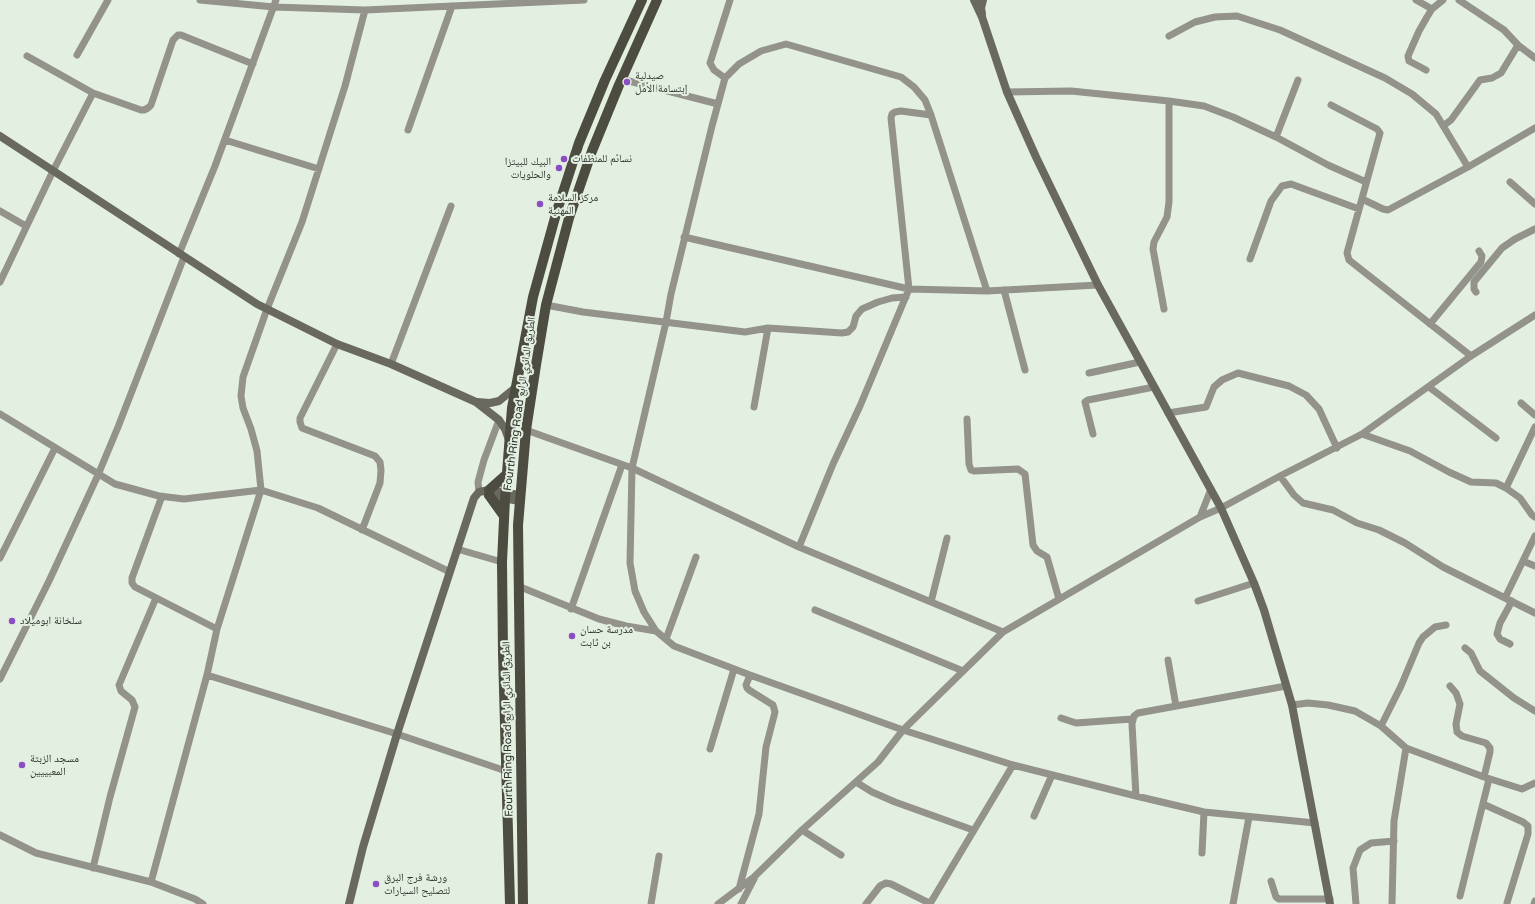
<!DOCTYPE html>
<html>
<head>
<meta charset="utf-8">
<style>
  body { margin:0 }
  canvas { display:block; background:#e3efe1 }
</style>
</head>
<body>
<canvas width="1535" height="904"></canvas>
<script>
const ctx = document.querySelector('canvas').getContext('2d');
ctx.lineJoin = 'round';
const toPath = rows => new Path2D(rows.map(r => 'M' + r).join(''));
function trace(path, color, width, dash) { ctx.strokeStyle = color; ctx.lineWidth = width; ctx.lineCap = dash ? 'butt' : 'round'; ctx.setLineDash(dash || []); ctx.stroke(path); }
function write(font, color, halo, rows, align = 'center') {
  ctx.font = font + ' "Varela Round","Noto Naskh Arabic",sans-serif'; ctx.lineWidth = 4; ctx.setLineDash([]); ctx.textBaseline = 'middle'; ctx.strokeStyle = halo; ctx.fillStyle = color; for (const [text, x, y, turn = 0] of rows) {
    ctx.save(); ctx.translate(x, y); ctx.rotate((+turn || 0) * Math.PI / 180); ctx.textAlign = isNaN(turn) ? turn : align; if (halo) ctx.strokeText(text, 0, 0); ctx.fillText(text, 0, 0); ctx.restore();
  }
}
trace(toPath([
  [200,0,274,7,365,10,584,0],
  [1416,0,1432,9],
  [1459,0,1504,30,1518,45,1535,58],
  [1169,36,1195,22,1215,17,1237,16,1280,30,1385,78,1412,94,1436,114,1468,167,1535,128],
  [77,55,108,0],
  [27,56,93,93],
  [1426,70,1409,61,1408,56,1419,31,1427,17,1432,9,1443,0],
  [725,78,714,70,710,63,730,0],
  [621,79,718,104],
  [1007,92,1071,91,1169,101,1204,106,1233,117,1276,137,1328,165,1366,182],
  [1331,105,1377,129,1380,133,1347,253,1349,260,1471,356],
  [1443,126,1451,120,1480,80,1492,78,1501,73,1518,45],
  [408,130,452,6],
  [1276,137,1298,80],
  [225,140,319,169],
  [1510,182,1535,204],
  [1362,199,1383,209,1388,210,1468,167],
  [0,211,26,226],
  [684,237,909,289,987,291,1098,285],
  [179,254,215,166,276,0],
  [1250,259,1271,201,1282,186,1291,184,1359,209],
  [0,282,53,171,93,93,141,110,144,110,148,108,151,105,173,40,178,35,181,35,253,64],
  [1004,290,1025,370],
  [987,291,931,115,925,100,914,87,901,77,786,44,761,51,739,64,725,78,712,126,671,294,666,322,632,468,630,563,635,591,644,612,656,631,674,646,750,675,903,730,1013,765,1136,796,1204,812,1315,823],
  [1476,292,1474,289,1474,282,1502,248,1515,239,1535,229],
  [546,305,583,312,745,332,768,328,842,333,848,332,853,327,856,316,862,309,878,302,892,298,906,297],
  [1164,309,1153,249,1154,242,1167,217,1169,202,1169,101],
  [1430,324,1481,262,1482,256,1479,251],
  [337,344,300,418,300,422,302,428,375,456,380,462,381,470,380,483,362,530],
  [391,364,451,206],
  [1089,373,1140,362],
  [1429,387,1496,438],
  [1521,403,1535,415],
  [754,407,768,328],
  [1168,413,1206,407,1214,387,1222,380,1238,373,1289,386,1306,395,1319,409,1337,448],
  [0,414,115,484,159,496,184,499,261,490,318,508,450,572],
  [967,419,969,464,971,470,974,471,1018,469,1025,474,1033,545,1037,551,1047,557,1059,599],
  [526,430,632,468,799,547,1003,632,1200,517,1221,508,1280,476,1362,434,1471,356,1535,315],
  [1093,434,1085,402,1088,400,1154,387],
  [1362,434,1410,451,1449,472,1471,482,1496,483,1506,488,1520,498,1532,515,1535,517],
  [1280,476,1294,495,1303,503,1333,510,1357,523,1379,530,1405,543,1443,567,1535,613],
  [1506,488,1535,427],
  [479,492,478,482,484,460,499,420],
  [162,496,132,578,132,583,135,587,217,629],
  [1200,517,1211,489],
  [799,547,833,464,860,406,909,289,891,118,892,114,895,112,901,111,931,115],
  [457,549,502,562],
  [0,558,55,448],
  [1523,561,1535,566],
  [518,586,599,619,626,626,656,631],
  [1505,598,1535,536],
  [1198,601,1254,583],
  [931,602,947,538],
  [571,609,622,465],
  [815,610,963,671],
  [666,639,696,557],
  [1510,644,1500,639,1497,634,1500,623,1512,601],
  [1465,648,1471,653,1480,671,1514,698,1535,711],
  [1168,660,1176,706],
  [207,675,397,734,506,771],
  [0,679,49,581,98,475,118,427,184,257],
  [1450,686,1456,693,1460,704,1456,724,1457,732,1462,736,1486,743,1490,748,1490,752,1484,777],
  [1292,705,1308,703,1328,705,1355,711,1381,726,1406,748,1484,777,1522,789,1535,783],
  [1061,718,1076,723,1132,719],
  [1381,726,1401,686,1419,643,1423,637,1435,627,1446,625],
  [710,749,734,669],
  [856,782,872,792,895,802,973,830],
  [1136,796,1132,724,1134,716,1138,713,1286,686],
  [1483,804,1523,822,1528,826,1528,834,1507,903],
  [1034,816,1052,775],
  [802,830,841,855],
  [0,835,36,853,151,882,195,899,203,904],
  [1202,853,1204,812],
  [93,868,110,797,135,707,132,700,121,691,119,685,156,598],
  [1271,881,1276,897,1279,899,1330,899],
  [151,882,207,675,217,629,261,490,257,451,251,429,243,408,241,396,243,377,267,309,302,222,345,86,365,10],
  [739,889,759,814,766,747,775,712,773,705,749,690,747,688,746,685,750,675],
  [1460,896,1489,779],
  [651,904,659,856],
  [718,904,754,877,802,830,878,762,903,730,1003,632],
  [741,904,754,879],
  [866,904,880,886,886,883,891,884,927,902,931,902,1013,765],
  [1233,904,1249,817],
  [1356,904,1353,868,1360,850,1371,843,1394,841],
  [1392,904,1394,821,1406,748],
  [1534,904,1535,901]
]), '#93938c', 7);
trace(toPath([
  [974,0,982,17,1007,92,1036,157,1098,285,1221,508,1254,583,1264,610,1292,705,1330,904],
  [982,14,981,8,983,0],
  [0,136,257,304,337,344,391,364,476,402,499,420,505,429,509,440],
  [477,402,490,403,499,401,515,388],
  [488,495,519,501],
  [349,904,363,847,397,734,474,498,479,492,489,490,519,495]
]), '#69695f', 8);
trace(toPath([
  [489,490,507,474],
  [489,495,504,516],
  [510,904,503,653,502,562,505,499,512,408,533,297,556,214,579,143,605,80,642,0],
  [523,904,518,525,526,430,536,365,546,305,569,218,592,151,619,85,657,0]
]), '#4c4c40', 10);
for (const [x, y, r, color] of [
  [627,82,4,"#8a4dc4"],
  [564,159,4,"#8a4dc4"],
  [559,168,4,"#8a4dc4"],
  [540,204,4,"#8a4dc4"],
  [12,621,4,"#8a4dc4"],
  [572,636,4,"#8a4dc4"],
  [22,765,4,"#8a4dc4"],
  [376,884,4,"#8a4dc4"]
]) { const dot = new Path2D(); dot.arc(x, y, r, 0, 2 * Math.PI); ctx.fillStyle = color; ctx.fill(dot); trace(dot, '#e3efe1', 1.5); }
write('11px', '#2e322d', '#e3efe1', [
  ["صيدلية",635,76],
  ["إبتسامة الأمل",635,89],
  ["نسائم للمنظفات",572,159],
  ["البيك للبيتزا",551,162,"right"],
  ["والحلويات",551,175,"right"],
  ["مركز السلامة",548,198],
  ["المهنية",548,211],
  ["سلخانة ابوميلاد",20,621],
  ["مدرسة حسان",580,630],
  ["بن ثابت",580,643],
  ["مسجد الزبتة",30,759],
  ["المعبييين",30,772],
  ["ورشة فرج البرق",384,878],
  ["لتصليح السيارات",384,891]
], 'left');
write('11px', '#2e322d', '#e3efe1', [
  ["Fourth Ring Road الطريق الدائري الرابع",520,404,-82],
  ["Fourth Ring Road الطريق الدائري الرابع",508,729,-91]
]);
</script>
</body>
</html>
